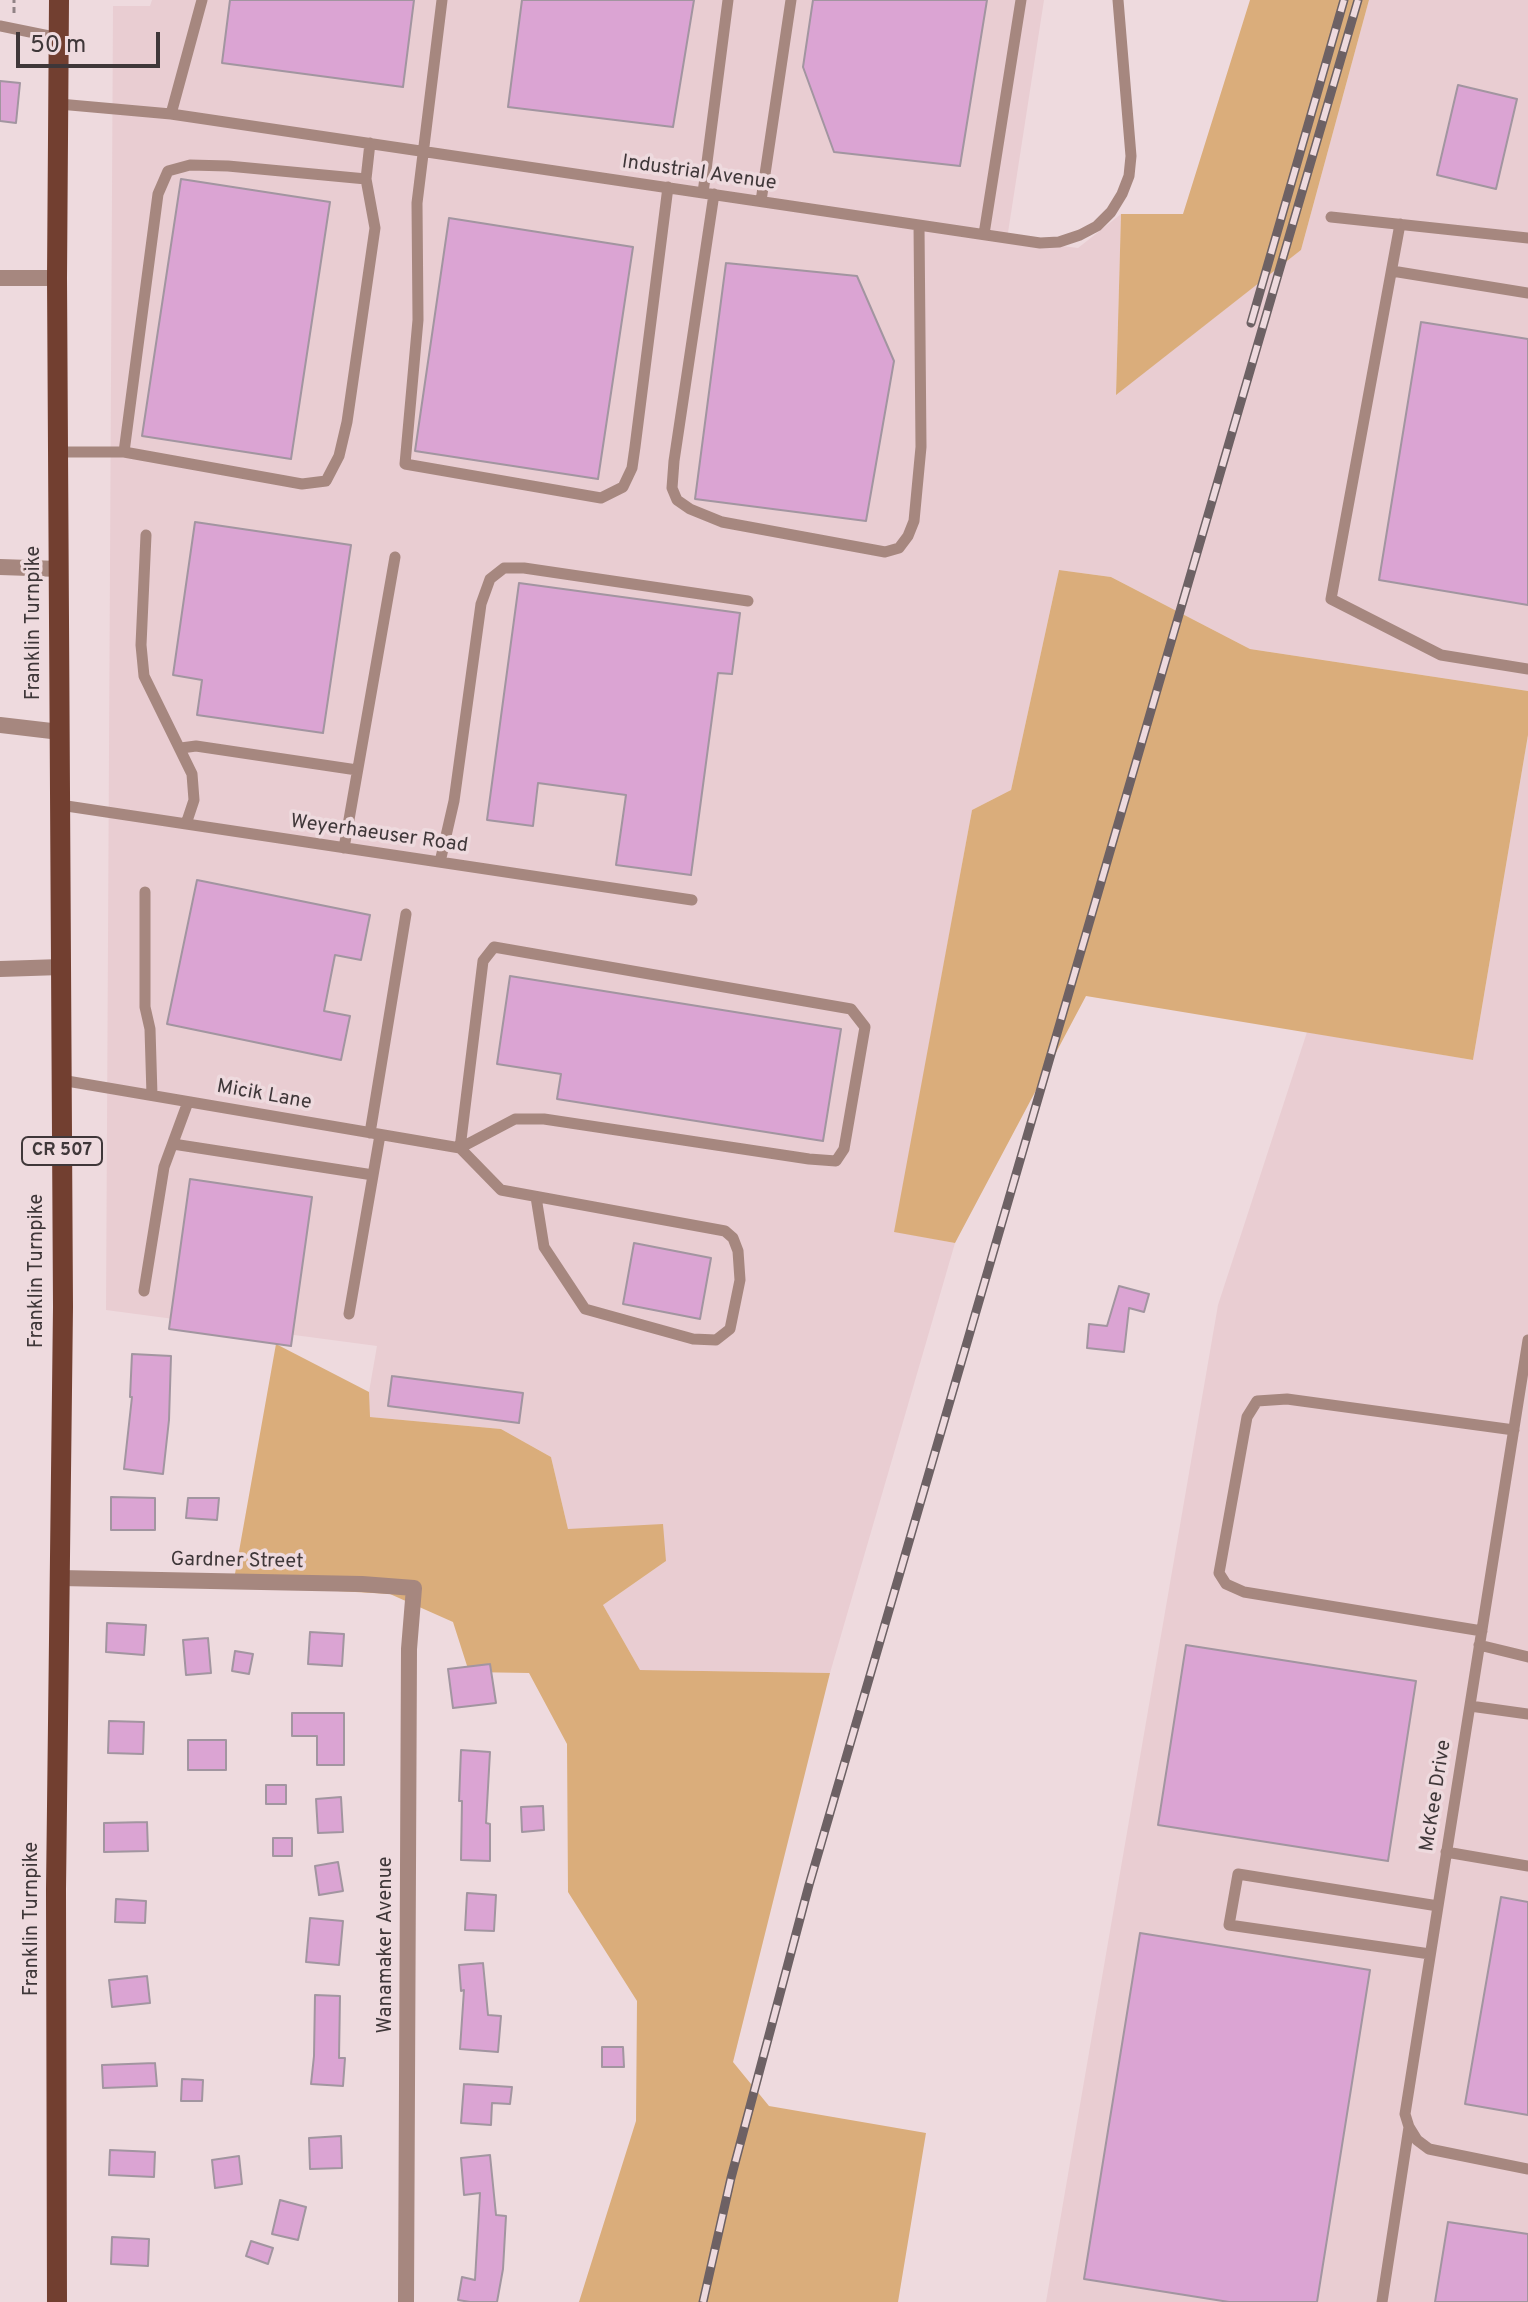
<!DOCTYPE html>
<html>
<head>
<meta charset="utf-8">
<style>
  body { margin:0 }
  #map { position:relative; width:1528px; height:2302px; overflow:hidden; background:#eedade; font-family:Overpass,sans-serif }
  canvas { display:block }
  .scale { position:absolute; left:16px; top:32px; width:144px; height:36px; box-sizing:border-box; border:4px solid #3f3739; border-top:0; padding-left:10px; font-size:24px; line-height:28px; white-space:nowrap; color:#3f3739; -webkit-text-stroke:6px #eedade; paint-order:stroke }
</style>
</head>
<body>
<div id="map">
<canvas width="1528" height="2302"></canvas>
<div class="scale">50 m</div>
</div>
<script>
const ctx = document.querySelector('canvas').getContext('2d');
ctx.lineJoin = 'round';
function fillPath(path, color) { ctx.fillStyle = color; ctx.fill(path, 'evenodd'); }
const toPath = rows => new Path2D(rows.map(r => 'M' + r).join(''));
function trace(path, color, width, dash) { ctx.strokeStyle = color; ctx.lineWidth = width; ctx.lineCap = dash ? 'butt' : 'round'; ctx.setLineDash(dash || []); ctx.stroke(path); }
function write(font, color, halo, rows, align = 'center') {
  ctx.font = font + ' Overpass,sans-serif'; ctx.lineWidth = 7; ctx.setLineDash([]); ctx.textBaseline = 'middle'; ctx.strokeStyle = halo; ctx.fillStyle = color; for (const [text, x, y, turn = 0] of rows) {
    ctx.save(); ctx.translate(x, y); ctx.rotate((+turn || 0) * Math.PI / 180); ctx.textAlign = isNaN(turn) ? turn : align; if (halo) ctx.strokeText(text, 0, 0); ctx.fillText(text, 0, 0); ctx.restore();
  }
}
fillPath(toPath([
  [152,0,1044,0,1007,239,1078,248,1121,214,1116,394,1301,250,1369,0,1528,0,1528,691,1250,649,1111,577,1059,570,1011,790,972,810,895,1231,955,1243,830,1673,640,1670,603,1605,666,1561,568,1529,551,1457,501,1429,369,1417,369,1392,377,1346,106,1310,113,6,150,6],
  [1528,735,1528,2302,1046,2302,1218,1305,1307,1032,1473,1060]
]), '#e9cdd2');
fillPath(toPath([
  [1250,0,1369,0,1301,250,1116,395,1121,214,1183,214],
  [1059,570,1111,577,1250,649,1528,691,1528,735,1473,1060,1086,996,955,1243,894,1232,972,810,1011,790],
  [276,1344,369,1392,370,1417,501,1429,551,1457,568,1529,663,1524,666,1561,603,1605,640,1670,830,1673,733,2062,769,2106,926,2133,898,2302,579,2302,636,2121,637,2001,568,1892,567,1744,529,1673,469,1672,453,1622,390,1594,233,1585]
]), '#daad7b');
const building = toPath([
  [230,0,414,0,403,87,222,63,230,0],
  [522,0,694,0,673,127,508,107,522,0],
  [813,0,987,0,960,166,834,152,803,67,813,0],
  [0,81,20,83,16,123,0,121,0,81],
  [1458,85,1517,99,1496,189,1437,175,1458,85],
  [181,179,330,202,291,459,142,436,181,179],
  [449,218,633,247,598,479,415,451,449,218],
  [726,263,857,276,894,361,866,521,695,499,726,263],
  [1421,322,1528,339,1528,605,1379,580,1421,322],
  [195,522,351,545,323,733,197,715,202,680,173,675,195,522],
  [519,583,740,613,732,674,718,673,691,875,616,865,626,795,538,783,533,826,487,820,519,583],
  [197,880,370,915,361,960,335,955,324,1011,350,1016,341,1060,167,1024,197,880],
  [510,976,841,1029,823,1141,557,1099,561,1074,497,1064,510,976],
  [190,1179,312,1197,291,1346,169,1329,190,1179],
  [634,1243,711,1258,700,1319,623,1304,634,1243],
  [1119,1286,1149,1294,1144,1312,1129,1308,1124,1352,1087,1348,1089,1324,1107,1326,1119,1286],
  [132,1354,171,1356,169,1420,163,1474,124,1469,132,1397,130,1397,132,1354],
  [392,1376,523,1393,519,1423,388,1406,392,1376],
  [111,1497,155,1498,155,1530,111,1530,111,1497],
  [188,1498,219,1498,217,1520,186,1518,188,1498],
  [107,1623,146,1625,144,1655,106,1652,107,1623],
  [310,1632,344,1634,342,1666,308,1664,310,1632],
  [208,1638,211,1673,186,1675,183,1640,208,1638],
  [1186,1645,1416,1681,1388,1861,1158,1825,1186,1645],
  [235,1651,253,1654,249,1674,232,1671,235,1651],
  [490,1664,496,1703,453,1708,448,1669,490,1664],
  [292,1713,344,1713,344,1765,317,1765,317,1736,292,1736,292,1713],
  [109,1721,144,1722,143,1754,108,1753,109,1721],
  [188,1740,226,1740,226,1770,188,1770,188,1740],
  [461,1750,490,1752,486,1823,490,1824,490,1861,461,1860,462,1801,459,1801,461,1750],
  [266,1785,286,1785,286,1804,266,1804,266,1785],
  [341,1797,343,1832,318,1833,316,1799,341,1797],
  [543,1806,544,1830,522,1832,521,1807,543,1806],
  [147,1822,148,1851,104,1852,104,1823,147,1822],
  [273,1838,292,1838,292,1856,273,1856,273,1838],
  [338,1862,343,1891,319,1895,315,1866,338,1862],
  [467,1893,496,1895,494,1931,465,1930,467,1893],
  [1501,1897,1528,1902,1528,2115,1465,2104,1501,1897],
  [116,1899,146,1901,145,1923,115,1922,116,1899],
  [310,1918,343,1921,339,1965,306,1962,310,1918],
  [1140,1933,1370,1970,1317,2302,1229,2302,1084,2279,1140,1933],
  [483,1963,488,2015,501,2016,498,2052,460,2049,464,1990,461,1991,459,1965,483,1963],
  [147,1976,150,2003,112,2007,109,1980,147,1976],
  [315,1995,340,1996,339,2058,345,2058,343,2086,311,2084,314,2056,315,1995],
  [602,2047,623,2047,624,2067,602,2067,602,2047],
  [155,2063,157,2086,103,2088,102,2065,155,2063],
  [182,2079,203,2080,202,2101,181,2101,182,2079],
  [464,2084,512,2087,510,2104,492,2103,491,2125,461,2123,464,2084],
  [341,2136,342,2168,310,2169,309,2138,341,2136],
  [110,2150,155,2152,154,2177,109,2175,110,2150],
  [490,2155,496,2215,506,2216,503,2269,497,2302,470,2302,458,2300,462,2277,475,2280,480,2193,464,2195,461,2158,490,2155],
  [239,2156,242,2184,215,2188,212,2160,239,2156],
  [280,2200,306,2207,298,2240,272,2234,280,2200],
  [1448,2222,1528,2234,1528,2302,1435,2302,1448,2222],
  [112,2237,149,2239,148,2266,111,2264,112,2237],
  [251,2241,273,2248,268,2264,246,2256,251,2241]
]);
fillPath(building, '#dba4d3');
trace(building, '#a295a0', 2);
trace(toPath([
  [14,13,14,0]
]), '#918386', 3, [6, 4]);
trace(toPath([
  [442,0,417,203,418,320,405,464,601,498,623,487,632,468,635,447,668,187],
  [0,26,59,38],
  [59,104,171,114,1040,243,1059,242,1080,235,1097,226,1111,212,1122,194,1129,176,1131,156,1118,0],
  [171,114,202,0],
  [703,193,728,0],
  [714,194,674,461,672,488,677,500,690,509,722,522,885,552,899,548,908,536,914,521,921,447,919,225],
  [761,201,791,0],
  [1331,217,1528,238],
  [1400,224,1331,599,1441,655,1528,669],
  [984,234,1021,0],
  [1392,271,1528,293],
  [58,452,124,452,302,484,326,481,339,456,347,422,375,228,366,179,370,143],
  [124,452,158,194,168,171,190,165,228,166,366,179],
  [146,535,141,645,144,676,192,774,194,800,186,824],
  [181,748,196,746,357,770],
  [60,805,692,900],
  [344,848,395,557],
  [440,862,454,801,481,604,490,579,504,568,524,568,748,601],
  [145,892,145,1007,150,1029,152,1095],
  [494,947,851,1009,865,1027,844,1149,836,1161,809,1159,544,1119,515,1119,460,1148,483,961,494,947],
  [61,1080,460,1148],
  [370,1133,406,914],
  [173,1144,373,1175],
  [460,1148,501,1190,725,1231,733,1238,738,1251,740,1280,730,1329,716,1340,693,1339,585,1309,544,1247,536,1197],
  [144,1291,164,1167,188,1102],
  [349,1314,380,1135],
  [1528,1340,1405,2114,1409,2127,1417,2140,1429,2149,1528,2169],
  [1482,1631,1244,1592,1226,1584,1219,1573,1247,1417,1257,1401,1287,1399,1514,1430],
  [1479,1645,1528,1657],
  [1470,1706,1528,1714],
  [1446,1852,1528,1866],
  [1430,1954,1229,1925,1238,1874,1438,1906],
  [1382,2302,1409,2127]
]), '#a6877f', 11);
trace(toPath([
  [0,278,57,278],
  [0,567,59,569],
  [0,725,60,732],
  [0,969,61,967],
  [60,1578,362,1584,414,1588,409,1649,406,2302]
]), '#a6877f', 16);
trace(toPath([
  [57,2302,56,1889,63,1307,57,278,59,0]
]), '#723f30', 20);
const rail = toPath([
  [1251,323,1344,0],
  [703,2302,731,2178,809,1885,1358,0]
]);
trace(rail, '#6d6164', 9);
trace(rail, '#eedade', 6, [18]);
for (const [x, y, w] of [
  [62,1151,80]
]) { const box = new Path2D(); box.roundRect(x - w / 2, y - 14, w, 28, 6); ctx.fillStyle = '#eedade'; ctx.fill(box); trace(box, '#3f3739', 2); }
write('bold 18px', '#3f3739', null, [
  ["CR 507",62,1151]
]);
write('20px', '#3f3739', '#eedade', [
  ["Industrial Avenue",699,174,8],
  ["Franklin Turnpike",35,623,-90],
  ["Weyerhaeuser Road",379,835,8],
  ["Micik Lane",264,1096,10],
  ["Franklin Turnpike",38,1271,-90],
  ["Gardner Street",237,1562,1],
  ["McKee Drive",1437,1796,-81],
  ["Franklin Turnpike",33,1919,-90],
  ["Wanamaker Avenue",387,1945,-90]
]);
</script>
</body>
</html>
